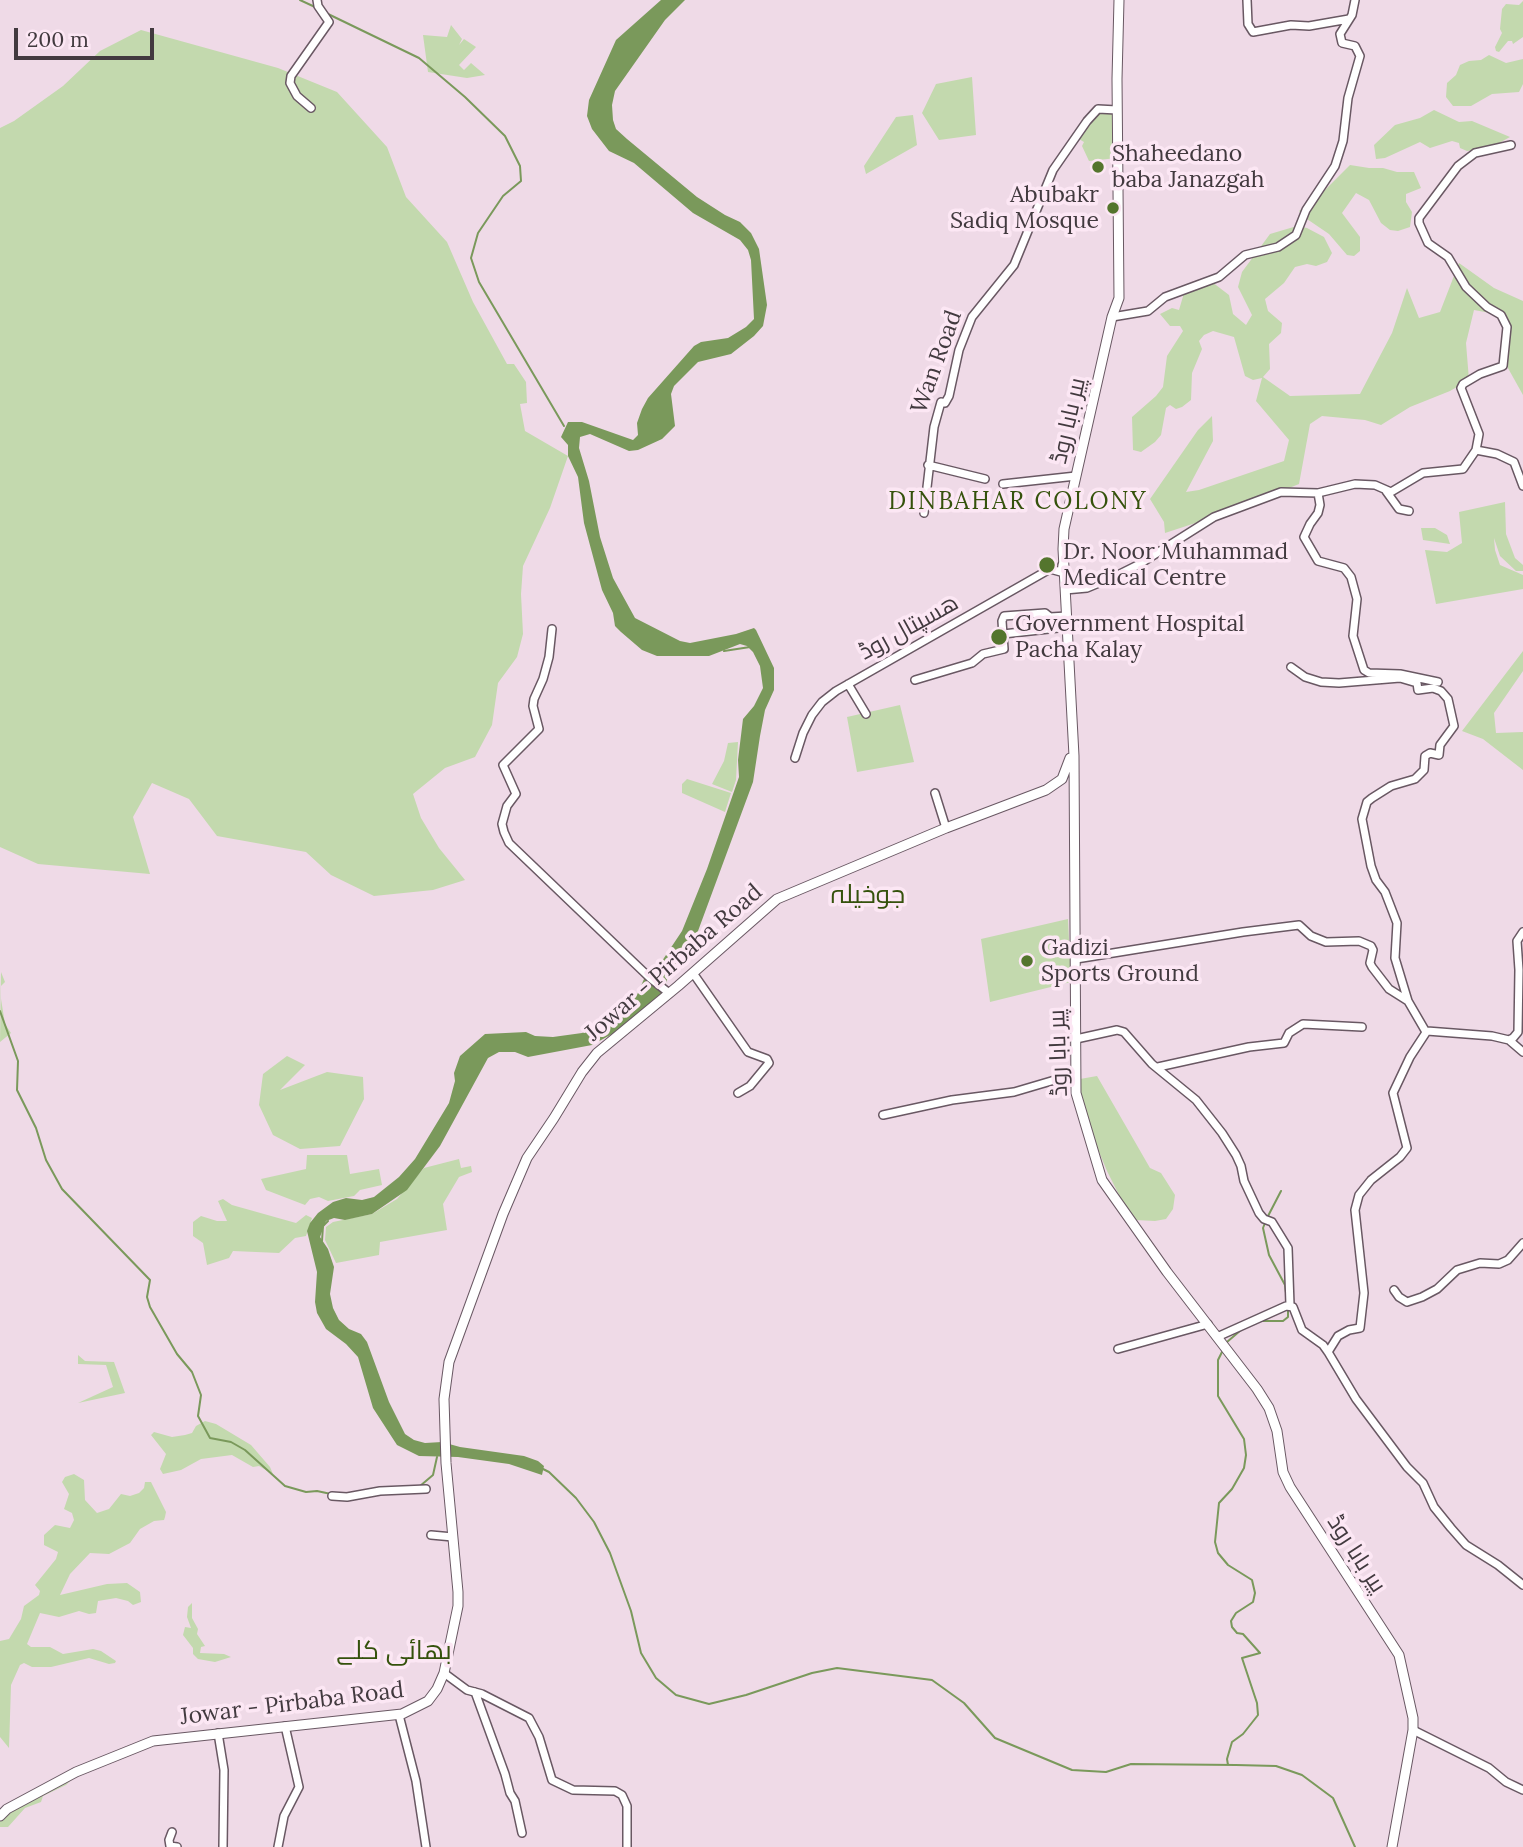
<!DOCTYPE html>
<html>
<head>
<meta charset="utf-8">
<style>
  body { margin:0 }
  #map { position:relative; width:1523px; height:1847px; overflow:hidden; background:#efdae7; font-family:Lora,serif }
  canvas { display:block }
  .scale { position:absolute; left:14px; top:28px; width:140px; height:32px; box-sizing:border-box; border:4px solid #423a3f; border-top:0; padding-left:9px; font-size:21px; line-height:24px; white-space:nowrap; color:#423a3f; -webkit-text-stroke:5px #fce7f4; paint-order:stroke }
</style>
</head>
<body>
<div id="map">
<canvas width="1523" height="1847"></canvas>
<div class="scale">200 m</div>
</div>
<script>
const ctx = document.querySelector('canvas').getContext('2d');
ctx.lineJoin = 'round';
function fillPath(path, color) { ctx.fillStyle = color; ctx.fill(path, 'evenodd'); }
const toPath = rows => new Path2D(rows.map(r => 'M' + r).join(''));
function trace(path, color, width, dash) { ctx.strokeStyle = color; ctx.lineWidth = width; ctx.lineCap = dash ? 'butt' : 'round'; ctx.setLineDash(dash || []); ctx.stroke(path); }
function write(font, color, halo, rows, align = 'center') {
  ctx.font = font + ' Lora,Cairo,serif'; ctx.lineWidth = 7; ctx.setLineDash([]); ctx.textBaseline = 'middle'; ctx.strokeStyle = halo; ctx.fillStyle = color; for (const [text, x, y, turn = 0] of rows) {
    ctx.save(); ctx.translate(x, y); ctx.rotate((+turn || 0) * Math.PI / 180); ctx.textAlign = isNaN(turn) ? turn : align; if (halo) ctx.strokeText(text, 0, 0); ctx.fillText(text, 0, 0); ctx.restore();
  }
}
fillPath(toPath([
  [1523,1,1523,37,1513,44,1512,41,1508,41,1499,52,1496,51,1495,47,1502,33,1500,29,1502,9,1506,4,1519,5],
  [451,25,462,39,459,45,464,39,476,47,459,65,464,70,471,63,485,75,467,78,428,72,423,35,447,37],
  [141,30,278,68,337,92,387,147,406,197,447,242,473,302,507,364,514,364,526,382,527,403,520,404,525,431,568,456,550,508,523,566,521,594,523,634,517,657,498,683,492,725,475,757,445,768,413,794,421,818,439,848,465,880,433,890,374,896,331,875,306,852,217,836,189,799,152,783,133,817,150,874,38,864,0,847,0,128,14,121,63,86,100,51],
  [1489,55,1506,63,1523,59,1523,84,1519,92,1492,94,1471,106,1453,106,1446,97,1447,83,1456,75,1460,65,1469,61,1481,60],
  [972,77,976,135,939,140,922,113,936,84],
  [1117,110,1117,158,1089,161,1082,146,1084,142,1077,138,1094,113],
  [1434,110,1459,122,1472,121,1510,137,1490,148,1467,151,1460,148,1459,143,1452,141,1430,148,1420,142,1385,158,1376,159,1374,145,1395,125,1420,118],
  [913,115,917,145,866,174,864,166,896,117],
  [1350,165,1369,168,1383,168,1397,172,1414,172,1421,188,1406,194,1406,202,1412,212,1410,227,1398,231,1390,230,1381,223,1369,200,1356,193,1342,213,1360,237,1360,251,1354,256,1347,255,1329,234,1304,217,1299,211,1321,194],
  [1297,226,1307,228,1324,237,1332,253,1327,262,1316,266,1307,264,1295,267,1284,283,1265,299,1268,311,1282,323,1281,333,1269,344,1270,369,1263,377,1290,396,1360,394,1392,333,1407,288,1419,318,1440,312,1459,263,1494,288,1523,301,1523,395,1504,361,1505,346,1501,315,1474,310,1466,343,1469,380,1450,391,1410,407,1381,425,1365,420,1322,416,1310,424,1299,484,1235,510,1165,533,1164,522,1150,499,1198,430,1212,416,1213,441,1186,492,1199,490,1284,461,1289,440,1256,401,1262,378,1253,380,1245,376,1234,337,1213,331,1204,335,1199,341,1202,349,1192,373,1191,400,1182,407,1176,409,1170,405,1166,408,1161,435,1155,442,1141,452,1133,450,1132,417,1156,396,1163,387,1167,356,1183,331,1180,326,1170,326,1160,314,1172,308,1179,310,1184,293,1212,282,1229,295,1233,314,1246,325,1252,315,1238,287,1242,272,1270,234],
  [1505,502,1506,534,1515,558,1523,565,1523,571,1516,571,1500,556,1494,538,1495,550,1500,565,1523,575,1523,589,1436,604,1425,550,1447,552,1462,543,1459,512],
  [1421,528,1435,528,1447,535,1450,544,1423,540],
  [1523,651,1523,671,1494,713,1496,733,1523,732,1523,770,1483,739,1462,731],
  [900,705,914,762,857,772,847,717],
  [738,742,736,780,732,792,712,784,724,761,728,743],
  [687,779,731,793,725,812,682,793,682,784],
  [1068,919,1071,982,990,1002,981,939],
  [1,972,5,982,1,986,1,999,5,1024,11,1033,0,1042],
  [287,1056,305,1065,280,1090,327,1072,363,1077,364,1099,340,1146,300,1149,273,1135,259,1105,263,1074],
  [1097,1076,1150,1168,1161,1173,1175,1195,1173,1209,1166,1219,1155,1221,1135,1220,1125,1207,1107,1171,1092,1135,1080,1091,1080,1079],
  [307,1155,347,1155,350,1174,379,1169,382,1185,360,1190,354,1196,328,1201,319,1197,310,1199,305,1205,266,1190,261,1179,306,1169],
  [459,1159,461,1168,471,1166,472,1172,459,1177,443,1204,447,1230,380,1242,379,1255,336,1263,325,1240,326,1227,333,1222,372,1214,397,1199,424,1168],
  [223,1199,232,1205,296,1223,306,1215,312,1218,306,1236,295,1238,279,1253,233,1251,229,1258,207,1265,203,1243,193,1236,193,1222,201,1216,217,1221,227,1221,218,1201],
  [78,1355,85,1361,114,1362,125,1393,78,1403,113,1387,106,1365,78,1364],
  [205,1421,216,1424,251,1445,270,1467,273,1474,259,1466,253,1467,232,1455,201,1459,181,1470,163,1474,160,1469,166,1454,151,1435,154,1432,172,1437,185,1435,192,1433,196,1426],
  [74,1474,84,1480,85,1500,97,1513,109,1509,121,1494,130,1496,139,1493,144,1488,145,1482,151,1482,166,1512,165,1517,164,1520,154,1521,140,1529,130,1543,109,1554,90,1553,70,1574,60,1595,107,1584,127,1583,140,1592,141,1602,133,1605,128,1601,116,1598,98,1601,96,1613,89,1614,79,1611,59,1617,40,1613,27,1644,31,1647,50,1647,63,1654,93,1649,101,1651,116,1661,115,1663,109,1664,89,1658,51,1667,32,1667,24,1663,20,1665,11,1685,9,1748,0,1737,0,1641,9,1639,21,1619,24,1606,39,1595,40,1591,35,1585,56,1559,58,1552,44,1545,44,1535,55,1525,70,1528,74,1520,72,1513,64,1509,69,1494,62,1482,65,1477],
  [192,1603,192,1618,198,1629,197,1634,205,1646,201,1647,200,1653,224,1654,231,1657,215,1662,198,1659,193,1654,193,1648,183,1635,185,1627,191,1628,187,1617,188,1607],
  [75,1776,66,1785,43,1796,41,1802,25,1808,8,1827,0,1827,0,1820,6,1814]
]), '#c3d9ae');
fillPath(toPath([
  [661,0,685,0,665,20,615,91,612,105,613,120,616,129,627,139,697,197,725,215,740,222,751,233,759,249,767,305,763,326,754,336,731,354,698,362,674,386,671,394,675,426,662,439,638,450,629,451,590,434,580,437,579,448,589,481,600,537,613,578,635,618,680,641,690,643,736,634,754,628,756,630,774,668,774,690,765,710,760,736,753,782,698,931,668,977,662,994,614,1033,592,1045,528,1057,515,1052,499,1052,488,1058,440,1146,407,1190,372,1214,345,1220,334,1218,326,1221,320,1237,328,1249,334,1267,330,1294,333,1308,339,1320,349,1329,361,1334,367,1342,389,1402,405,1434,414,1440,425,1443,442,1442,460,1447,524,1456,538,1461,544,1466,542,1475,509,1464,458,1457,419,1456,397,1445,373,1408,358,1357,346,1344,326,1329,317,1313,315,1302,317,1272,307,1231,310,1223,318,1213,333,1202,346,1198,362,1200,374,1197,399,1177,415,1159,449,1103,455,1081,454,1073,460,1056,485,1034,526,1032,535,1036,553,1037,582,1033,601,1025,637,995,644,979,658,967,682,931,707,869,739,777,738,760,743,719,754,706,763,688,760,666,753,652,747,646,740,644,709,656,657,656,642,650,621,632,615,626,613,613,602,590,584,523,578,477,568,456,568,445,561,437,568,422,582,422,633,440,638,435,637,423,642,409,648,398,694,346,701,342,728,338,746,327,754,319,751,260,748,250,740,240,693,213,634,163,609,151,592,129,587,116,589,100,616,40]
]), '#7a995b');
trace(toPath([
  [300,0,315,7],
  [326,13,419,58,465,97,505,136,520,166,521,181,503,196,478,233,471,258,479,282,564,426],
  [724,651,750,647],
  [0,1011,18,1061,17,1090,36,1128,46,1160,62,1189,150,1280,147,1297,150,1307,177,1354,192,1372,201,1395,198,1416,210,1438,231,1442,245,1450,285,1486,306,1492,317,1491,331,1494],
  [1267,1218,1281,1191],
  [1265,1223,1263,1228,1269,1255,1285,1285,1286,1293],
  [322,1241,323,1226,328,1221],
  [1262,1321,1283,1321,1288,1317,1288,1309],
  [1227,1342,1241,1330],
  [1222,1352,1218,1360,1218,1396,1244,1439,1246,1455,1244,1468,1232,1489,1219,1503,1215,1542,1218,1553,1228,1565,1252,1580,1255,1593,1253,1602,1236,1613,1231,1621,1232,1627,1237,1633,1243,1634,1260,1653,1242,1658,1257,1703,1258,1715,1243,1734,1232,1742,1227,1759,1228,1765],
  [543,1469,549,1472,576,1498,594,1522,610,1553,631,1611,641,1653,656,1678,676,1695,709,1704,746,1695,812,1673,837,1668,932,1680,964,1703,995,1738,1072,1770,1106,1772,1131,1764,1236,1765,1276,1766,1302,1775,1333,1798,1355,1847],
  [420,1486,433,1475,437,1457]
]), '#7a995b', 2);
const minor = toPath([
  [1247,0,1248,24,1253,32,1291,25,1309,26,1349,19],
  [311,108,297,96,290,83,291,76,329,22,318,6,317,0],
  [1112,317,1148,311,1165,297,1219,277,1245,255,1278,247,1296,235,1306,210,1335,166,1343,141,1348,98,1360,56,1355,46,1342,43,1340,34,1352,15,1355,0],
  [1476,450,1497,454,1514,462,1523,486],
  [928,465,985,479],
  [1003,484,1076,476],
  [1386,491,1399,509,1409,511],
  [1318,493,1320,505,1318,513,1310,524,1304,537,1318,561,1344,568,1351,577,1357,599,1353,636,1364,670,1369,673,1400,674,1438,682],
  [924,513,934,427,941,402,945,403,949,396,959,350,972,317,1014,265,1053,170,1087,121,1098,109,1117,110],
  [1065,590,1087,588,1118,575,1138,565,1214,517,1281,492,1318,493,1355,484,1375,485,1391,492,1423,473,1463,469,1476,450,1479,434,1461,388,1463,384,1480,374,1503,366,1507,327,1501,315,1487,307,1466,287,1448,257,1428,243,1419,223,1419,218,1458,166,1475,153,1511,145],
  [552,629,549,657,543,679,534,699,533,706,539,729,503,765,516,794,507,806,502,824,504,832,509,843,650,978,669,993],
  [1003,634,1067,627],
  [1291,667,1305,677,1321,682,1339,683,1400,678,1417,683,1418,690,1433,688,1441,691,1448,699,1454,726,1440,745,1439,755,1430,753,1425,756,1424,770,1415,779,1391,786,1372,798,1367,802,1362,819,1371,866,1376,880,1385,892,1397,923,1395,958,1408,1001],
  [915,680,972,663,983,654,1004,649,1002,621,1004,616,1045,613,1050,617,1067,616],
  [848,684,866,714],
  [795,758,803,733,812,715,822,702,836,691,1050,569,1061,572,1062,565],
  [935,793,946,828],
  [1076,959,1243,932,1299,925,1311,936,1326,942,1359,941,1371,946,1373,950,1370,963,1372,967,1389,989,1408,1001,1426,1032],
  [693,973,748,1052,767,1059,769,1063,750,1086,738,1093],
  [1076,1039,1117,1030,1124,1032,1152,1064,1196,1100,1222,1133,1236,1155,1241,1166,1244,1181,1259,1213,1264,1219,1272,1222,1288,1248,1290,1305],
  [1509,1040,1523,1052],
  [1158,1067,1249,1047,1284,1043,1289,1033,1303,1024,1362,1027],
  [883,1115,952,1100,1014,1092,1075,1074],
  [1394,1290,1399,1297,1407,1302,1422,1297,1437,1289,1457,1270,1480,1263,1499,1264,1508,1260,1523,1243],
  [1217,1337,1286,1306,1293,1307,1302,1330,1323,1345,1328,1352,1356,1399,1407,1467,1423,1483,1434,1507,1451,1528,1466,1545,1498,1565,1523,1585],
  [1118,1349,1208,1324],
  [1328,1352,1338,1336,1349,1330,1360,1328,1364,1293,1355,1210,1359,1195,1371,1180,1400,1157,1407,1148,1393,1093,1410,1057,1427,1031,1492,1036,1509,1040,1513,1038,1518,1032,1519,970,1517,941,1523,932],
  [332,1496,347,1497,380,1491,426,1489],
  [431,1535,453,1537],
  [444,1673,467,1690,482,1694,529,1718,539,1737,552,1780,573,1790,615,1791,622,1795,627,1806,627,1847],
  [475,1692,505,1774,510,1793,515,1801,522,1833],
  [399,1715,416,1781,426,1847],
  [1413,1730,1489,1768,1506,1782,1523,1790],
  [218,1733,224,1770,223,1847],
  [172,1832,169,1840,170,1846,177,1847],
  [278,1847,284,1816,299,1787,285,1726]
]);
const major = toPath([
  [1119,0,1117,79,1119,298,1112,317,1064,529,1063,549,1074,756,1076,1093,1102,1180,1167,1272,1257,1389,1269,1408,1277,1431,1283,1472,1290,1487,1399,1655,1413,1718,1413,1730,1392,1847],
  [0,1816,7,1809,76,1772,153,1741,402,1714,428,1701,437,1689,444,1673,458,1606,458,1592,446,1463,444,1399,449,1362,503,1214,527,1158,554,1118,582,1072,597,1053,678,986,777,899,946,828,1046,790,1062,779,1070,758]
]);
trace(minor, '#695863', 10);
trace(major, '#695863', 11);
trace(minor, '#fff', 7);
trace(major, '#fff', 9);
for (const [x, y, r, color] of [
  [1098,167,7,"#54752d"],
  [1113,208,7,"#54752d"],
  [1047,565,9,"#54752d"],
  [999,637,9,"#54752d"],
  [1027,961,7,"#54752d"]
]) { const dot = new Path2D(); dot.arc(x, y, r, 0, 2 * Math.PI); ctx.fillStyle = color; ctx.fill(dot); trace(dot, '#fce7f4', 2.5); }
write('23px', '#423a3f', '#fce7f4', [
  ["Shaheedano",1112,154],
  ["baba Janazgah",1112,180],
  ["Abubakr",1099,195,"right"],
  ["Sadiq Mosque",1099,221,"right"],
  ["Dr. Noor Muhammad",1063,552],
  ["Medical Centre",1063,578],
  ["Government Hospital",1015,624],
  ["Pacha Kalay",1015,650],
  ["Gadizi",1041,948],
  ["Sports Ground",1041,974]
], 'left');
write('23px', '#423a3f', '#fce7f4', [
  ["Wan Road",937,362,-70],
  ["پیر بابا روڈ",1069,421,-77],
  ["ھسپتال روڈ",909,628,-29],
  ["Jowar - Pirbaba Road",674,963,-41],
  ["پیر بابا روڈ",1059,1053,-92],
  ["پیر بابا روڈ",1356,1554,57],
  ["Jowar - Pirbaba Road",292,1704,-7]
]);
ctx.letterSpacing = '2px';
write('24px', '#35520c', '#fce7f4', [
  ["DINBAHAR COLONY",1018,502]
]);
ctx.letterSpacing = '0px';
write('26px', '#35520c', '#fce7f4', [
  ["جوخیلہ",868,896],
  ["بھائی كلے",394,1652]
]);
</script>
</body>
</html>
